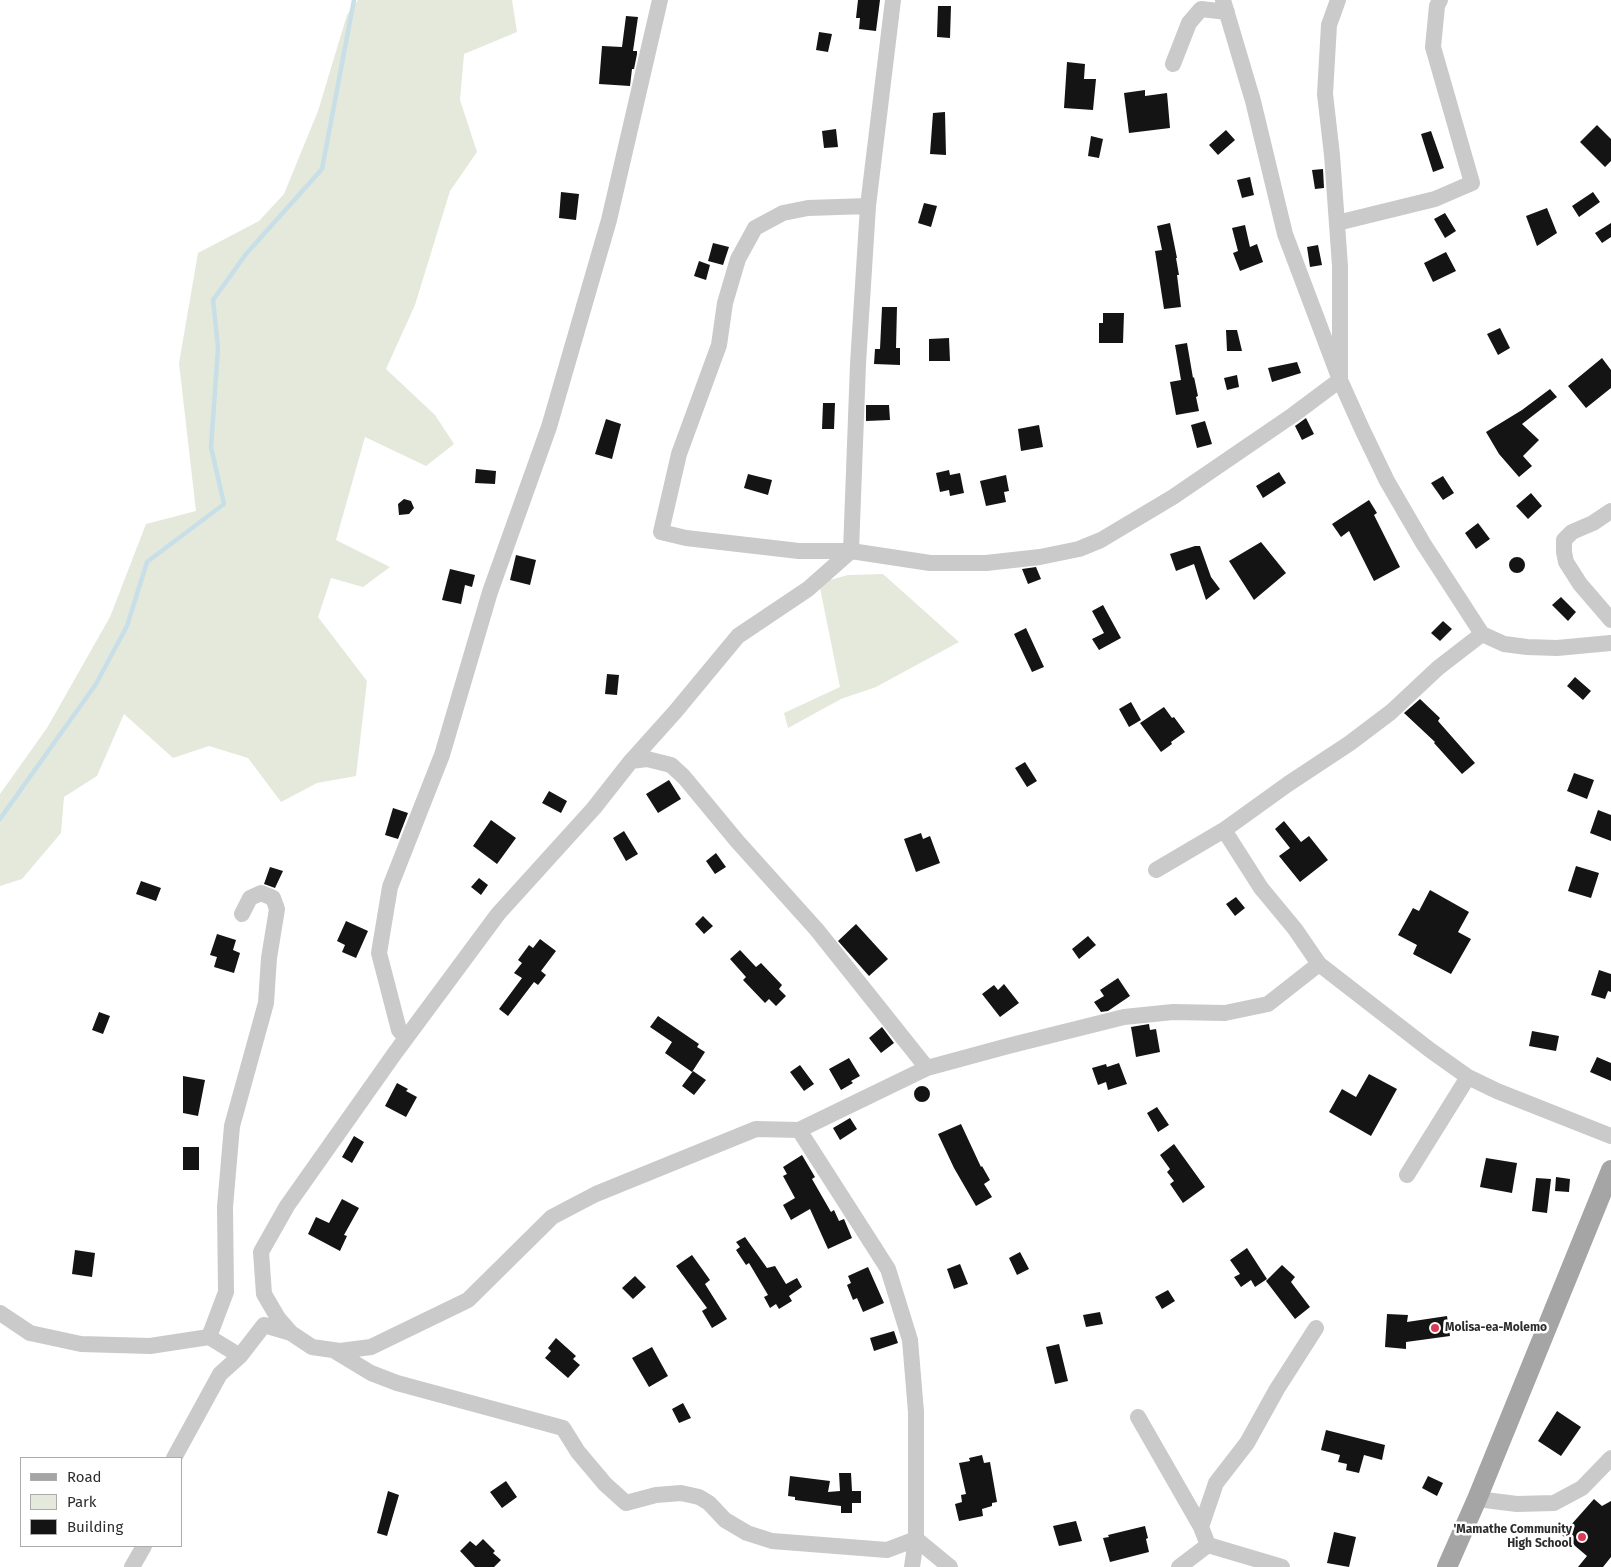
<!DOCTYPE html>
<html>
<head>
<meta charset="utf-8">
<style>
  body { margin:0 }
  #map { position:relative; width:1611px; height:1567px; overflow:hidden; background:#fff; font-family:"Fira Sans",sans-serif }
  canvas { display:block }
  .legend { position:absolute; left:20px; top:1457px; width:162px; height:90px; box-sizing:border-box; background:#fff; border:1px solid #ababab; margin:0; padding:6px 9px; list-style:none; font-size:15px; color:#2d2d2d }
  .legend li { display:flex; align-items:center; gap:10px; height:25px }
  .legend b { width:25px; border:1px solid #ababab }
</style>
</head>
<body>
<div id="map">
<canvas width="1611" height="1567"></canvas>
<ul class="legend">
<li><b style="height:6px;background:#a5a5a5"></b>Road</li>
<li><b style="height:14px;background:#e4e9db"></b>Park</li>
<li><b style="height:14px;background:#141414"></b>Building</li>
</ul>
</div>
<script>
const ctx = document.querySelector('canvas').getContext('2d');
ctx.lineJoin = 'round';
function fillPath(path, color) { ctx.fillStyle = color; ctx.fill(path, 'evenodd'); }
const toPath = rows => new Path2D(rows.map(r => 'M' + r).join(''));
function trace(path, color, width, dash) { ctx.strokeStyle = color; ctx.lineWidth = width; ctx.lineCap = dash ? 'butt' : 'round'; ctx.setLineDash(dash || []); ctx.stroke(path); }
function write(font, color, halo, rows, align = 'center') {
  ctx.font = font + ' "Fira Sans",sans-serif'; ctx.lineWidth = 5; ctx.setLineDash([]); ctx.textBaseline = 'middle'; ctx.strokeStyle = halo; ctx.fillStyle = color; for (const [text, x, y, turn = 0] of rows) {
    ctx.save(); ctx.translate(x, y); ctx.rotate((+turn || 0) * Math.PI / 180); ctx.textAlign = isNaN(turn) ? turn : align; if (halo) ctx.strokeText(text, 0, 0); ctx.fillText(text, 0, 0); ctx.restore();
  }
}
fillPath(toPath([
  [358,0,512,0,517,32,464,54,460,100,477,152,450,191,415,305,386,369,435,415,454,444,426,466,365,437,336,540,390,567,363,587,331,578,318,617,367,681,356,776,317,783,281,802,248,758,209,746,173,758,124,714,97,776,64,797,61,833,22,879,0,886,0,794,47,728,110,617,146,524,196,511,179,363,198,253,259,221,284,194,318,111,347,15],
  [883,574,959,642,876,687,841,699,788,728,784,713,840,687,819,583,848,575]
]), '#e4e9db');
trace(toPath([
  [0,819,96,684,127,626,147,562,224,504,211,447,218,348,213,300,246,254,322,169,354,0]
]), '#c8dfe8', 4.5);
fillPath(toPath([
  [858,0,880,0,876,31,859,29,860,18,856,18],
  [938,6,951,6,950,38,937,37],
  [626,16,638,17,633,51,637,51,637,54,634,69,632,69,630,86,599,84,602,46,622,47],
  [819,32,832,34,828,52,816,50],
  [1067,62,1085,64,1084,79,1096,79,1093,110,1064,108],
  [1145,90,1145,96,1167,93,1170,128,1129,133,1124,93],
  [945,112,946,155,930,154,933,113],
  [1597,125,1611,139,1611,161,1605,167,1580,142],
  [836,129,838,147,824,148,822,131],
  [1226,130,1235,140,1218,155,1209,145],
  [1431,131,1444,168,1433,172,1421,134],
  [1091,136,1103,139,1099,158,1088,156],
  [1323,169,1324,188,1315,189,1312,170],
  [1250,177,1254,195,1242,198,1237,180],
  [561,192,579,194,576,220,559,218],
  [1593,192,1600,202,1579,217,1572,206],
  [924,203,937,206,931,227,918,223],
  [1547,208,1557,233,1537,246,1526,216],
  [1445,213,1456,231,1445,238,1434,219],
  [1170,223,1177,258,1176,258,1179,275,1177,275,1181,307,1164,309,1155,251,1162,250,1157,226],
  [1611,223,1611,237,1602,243,1595,233],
  [1245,225,1250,247,1257,244,1263,262,1240,271,1233,253,1238,251,1232,228],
  [713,243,729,247,723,265,708,261],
  [1318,245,1322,265,1310,267,1307,247],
  [1446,252,1456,271,1433,282,1424,263],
  [699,261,710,265,706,280,694,276],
  [882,307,897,307,896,348,900,348,900,365,874,364,875,349,880,349],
  [1103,313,1124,313,1123,343,1099,343,1099,323,1103,323],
  [1500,328,1510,348,1498,355,1487,334],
  [1226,330,1237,330,1242,351,1227,351],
  [949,338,950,361,929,361,929,339],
  [1187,343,1193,378,1194,377,1198,396,1196,397,1199,411,1176,415,1170,382,1181,380,1175,345],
  [1602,358,1611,370,1611,388,1586,408,1568,386],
  [1297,362,1301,373,1272,382,1268,368],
  [1237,375,1239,387,1227,390,1224,378],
  [1550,389,1557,397,1522,424,1539,440,1523,456,1532,466,1519,477,1499,454,1486,432,1522,410],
  [823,403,835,403,834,429,822,429],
  [866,405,889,405,890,420,866,421],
  [1306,418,1314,434,1302,440,1295,426],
  [606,419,621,424,612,459,595,454],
  [1205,421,1212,444,1197,448,1191,425],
  [1039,425,1043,447,1021,451,1018,429],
  [476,469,496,471,495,484,475,483],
  [949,470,950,475,960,473,964,493,950,496,949,490,940,492,936,473],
  [1279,472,1286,483,1263,498,1256,486],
  [748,474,772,480,768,495,744,488],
  [1006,475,1009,491,1004,492,1006,502,986,506,980,481],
  [1443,476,1454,493,1443,500,1431,483],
  [1531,493,1542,506,1528,519,1516,506],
  [404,499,411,501,414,508,409,514,399,515,398,504],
  [1369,500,1377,513,1374,515,1400,567,1374,581,1349,531,1341,537,1332,524],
  [1478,523,1490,539,1476,549,1465,533],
  [1261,542,1286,573,1254,600,1229,561],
  [1195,546,1200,546,1211,577,1220,589,1206,600,1194,564,1176,571,1170,554],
  [516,555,536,560,530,585,510,580],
  '1509 565a8 8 0 1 1 16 0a8 8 0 1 1-16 0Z',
  [1036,567,1041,579,1028,584,1022,569],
  [450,569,475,575,472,587,465,585,461,604,442,600],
  [1561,597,1576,612,1568,621,1552,605],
  [1103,605,1121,638,1099,650,1092,639,1104,633,1092,611],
  [1443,621,1452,629,1440,641,1431,633],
  [1026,628,1044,667,1032,672,1014,634],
  [607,674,619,675,617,695,605,694],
  [1575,677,1591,691,1583,700,1567,686],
  [1420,699,1440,718,1438,721,1475,763,1462,774,1434,743,1435,742,1404,713],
  [1131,702,1141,720,1129,727,1119,709],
  [1164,707,1172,718,1174,717,1185,732,1171,742,1172,744,1161,752,1140,723],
  [1025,762,1037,781,1027,787,1015,768],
  [1574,773,1594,780,1587,799,1567,791],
  [669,780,681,799,658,813,646,794],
  [549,791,567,801,561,813,542,803],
  [393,808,408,813,398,839,385,835],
  [1598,810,1611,815,1611,841,1590,833],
  [491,820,516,838,497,864,473,846],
  [1284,821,1301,842,1309,836,1328,860,1300,882,1279,856,1290,848,1275,829],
  [624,831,638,854,626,861,613,838],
  [921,833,923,839,930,836,940,863,916,872,904,839],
  [716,853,726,867,715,874,706,861],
  [1576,866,1599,873,1591,898,1568,891],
  [270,867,283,871,275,888,264,884],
  [479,878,488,885,481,895,471,887],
  [141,881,161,888,156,901,136,894],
  [1430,890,1469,912,1458,932,1471,939,1451,974,1413,954,1417,945,1398,935,1413,908,1419,911],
  [1236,897,1245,908,1235,916,1226,904],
  [703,916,713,926,704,934,695,924],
  [346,921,368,931,356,958,342,952,345,945,337,941],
  [856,924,888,959,869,976,838,941],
  [217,934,236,940,233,950,240,953,234,973,214,967,217,957,210,955],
  [1088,936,1096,945,1079,959,1072,949],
  [540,939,556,951,541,971,546,975,538,985,534,982,508,1016,499,1009,522,978,514,973,522,963,518,960,529,945,533,948],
  [740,950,756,967,761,963,782,985,779,989,786,996,776,1006,769,999,765,1003,743,980,746,977,730,959],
  [1599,970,1611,974,1611,992,1608,991,1605,999,1591,995],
  [1118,978,1130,996,1108,1011,1101,1012,1094,1002,1104,996,1100,990],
  [1004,984,1019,1003,1000,1017,982,994,994,985,998,990],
  [99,1012,110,1016,103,1034,92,1030],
  [658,1016,699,1044,697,1047,705,1052,692,1072,665,1053,672,1042,650,1027],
  [1149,1024,1150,1030,1156,1029,1160,1052,1136,1057,1131,1027],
  [882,1027,894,1043,881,1053,869,1038],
  [1532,1031,1559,1036,1556,1051,1529,1046],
  [1597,1057,1611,1063,1611,1081,1590,1072],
  [849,1058,860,1076,851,1081,853,1083,841,1090,829,1069],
  [1119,1063,1127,1084,1108,1090,1106,1082,1098,1085,1092,1068,1106,1064,1107,1067],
  [800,1065,814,1084,804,1091,790,1072],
  [693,1071,706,1080,694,1095,682,1086],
  [1369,1074,1397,1089,1371,1136,1329,1112,1342,1089,1356,1097],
  [183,1076,205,1080,198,1116,183,1113],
  [397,1083,408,1089,406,1091,417,1097,406,1117,385,1106],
  '914 1094a8 8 0 1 1 16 0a8 8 0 1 1-16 0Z',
  [1157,1107,1169,1125,1158,1132,1147,1113],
  [850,1118,857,1129,840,1140,833,1128],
  [961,1124,981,1167,982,1166,990,1180,984,1184,992,1197,976,1206,954,1168,938,1134],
  [354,1136,364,1142,352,1163,342,1157],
  [1174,1144,1205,1187,1183,1203,1170,1184,1174,1181,1167,1172,1170,1169,1160,1155],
  [183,1147,199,1147,199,1170,183,1170],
  [802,1155,815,1177,812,1179,831,1212,834,1210,839,1221,844,1219,852,1238,828,1249,810,1209,791,1220,783,1205,795,1198,783,1176,787,1174,783,1167],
  [1486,1158,1517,1163,1512,1193,1480,1187],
  [1556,1177,1570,1179,1569,1192,1555,1191],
  [1536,1178,1551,1179,1547,1213,1532,1211],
  [342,1199,359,1208,344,1235,347,1236,340,1251,308,1234,316,1217,329,1223],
  [745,1237,767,1268,775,1266,786,1284,797,1278,802,1287,789,1296,792,1301,779,1309,776,1304,770,1308,764,1297,768,1295,749,1263,746,1265,736,1250,740,1247,736,1242],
  [1247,1248,1267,1279,1255,1287,1251,1280,1241,1287,1234,1277,1240,1274,1230,1260],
  [75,1250,95,1253,92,1277,72,1274],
  [1020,1252,1029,1269,1017,1275,1009,1258],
  [692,1255,710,1280,705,1284,727,1319,712,1328,702,1311,707,1308,676,1266],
  [960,1264,968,1284,954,1289,947,1269],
  [1282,1265,1295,1277,1291,1282,1310,1307,1295,1319,1266,1281],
  [868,1267,884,1303,863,1312,857,1298,853,1300,847,1285,851,1283,848,1276],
  [635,1276,646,1287,633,1299,622,1288],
  [1168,1290,1175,1301,1162,1309,1155,1297],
  [1100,1312,1103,1324,1086,1327,1083,1315],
  [1387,1314,1408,1315,1407,1322,1447,1316,1450,1336,1406,1342,1406,1349,1385,1347],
  [894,1331,898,1343,874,1351,870,1338],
  [556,1338,576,1356,573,1359,580,1365,568,1378,545,1358,551,1351,548,1348],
  [1059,1344,1068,1381,1055,1384,1046,1347],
  [652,1347,668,1376,649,1387,632,1358],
  [683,1403,691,1418,679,1423,672,1409],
  [1557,1411,1581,1427,1561,1456,1538,1441],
  [1326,1430,1385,1445,1382,1460,1364,1455,1359,1473,1346,1470,1347,1464,1338,1462,1340,1455,1321,1450],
  [982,1455,984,1463,990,1462,997,1502,992,1503,992,1506,982,1509,983,1516,959,1521,955,1504,962,1502,961,1495,966,1494,959,1463,970,1461,969,1458],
  [839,1473,851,1473,852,1491,861,1491,861,1503,852,1503,852,1513,841,1513,841,1506,795,1500,795,1497,788,1496,790,1476,830,1481,828,1492,840,1491],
  [1428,1476,1443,1483,1437,1496,1422,1488],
  [506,1481,517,1497,502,1508,490,1492],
  [388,1491,399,1495,387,1536,377,1533],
  [1594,1499,1602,1506,1611,1501,1611,1557,1603,1567,1578,1567,1587,1556,1562,1535],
  [1076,1521,1082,1541,1059,1546,1053,1526],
  [1145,1526,1148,1538,1146,1539,1149,1552,1110,1562,1103,1538,1109,1537,1108,1535],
  [1334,1532,1356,1537,1349,1567,1327,1563],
  [483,1539,495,1551,493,1553,501,1560,494,1567,475,1567,460,1551,470,1541,476,1546]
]), '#141414');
trace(toPath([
  [1223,0,1253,101,1285,234,1340,380,1362,429,1387,481,1423,543,1482,634,1504,644,1527,647,1557,648,1611,643],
  [1173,64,1189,23,1201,9,1227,12],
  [868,206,808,208,783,213,755,228,738,259,725,303,719,345,679,454,661,532,686,538,799,551,851,551,858,364,868,206,893,0],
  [1337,223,1435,199,1472,183,1433,47,1437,6,1440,0],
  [1611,511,1593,523,1572,532,1564,540,1564,552,1566,562,1580,584,1611,620],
  [631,761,647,759,671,765,684,777,737,841,817,930,927,1068],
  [1224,830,1261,888,1295,929,1319,964,1430,1050,1468,1077,1497,1091,1611,1136],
  [1156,870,1224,830,1288,784,1350,743,1391,712,1438,668,1482,634],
  [406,1038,399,1030,379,953,390,887,442,755,490,592,549,427,609,220,660,0],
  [799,1130,927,1068,1008,1046,1124,1017,1173,1012,1225,1013,1268,1004,1319,964],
  [1407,1175,1468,1077],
  [0,1313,30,1333,81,1344,150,1346,209,1337,240,1356],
  [209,1337,226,1292,225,1207,232,1126,266,1003,269,958,277,909,273,898,261,893,250,898,242,914],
  [333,1350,371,1373,397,1383,563,1428,578,1452,605,1484,626,1503,656,1495,681,1493,699,1497,709,1503,725,1520,747,1533,772,1541,887,1550,916,1539,950,1567],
  [1138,1417,1201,1527,1208,1545,1282,1567],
  [174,1458,220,1374,240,1356,264,1325,291,1333],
  [1477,1499,1517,1504,1554,1503,1582,1488,1611,1458],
  [1201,1527,1216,1483,1247,1443,1277,1389,1316,1328],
  [132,1567,144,1546],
  [912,1567,916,1539,916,1412,910,1340,888,1269,799,1130,756,1129,596,1194,552,1217,468,1300,371,1347,340,1351,312,1347,291,1333,278,1318,264,1294,261,1252,287,1206,395,1053,498,914,594,808,631,761,675,712,738,636,808,589,851,551,930,563,986,563,1040,557,1079,549,1101,540,1173,497,1293,415,1340,380,1340,266,1332,155,1325,94,1329,25,1338,0],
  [1179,1567,1208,1545]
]), '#cacaca', 16);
trace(toPath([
  [1447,1567,1477,1499,1611,1170]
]), '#a5a5a5', 20);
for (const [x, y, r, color] of [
  [1435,1328,5,"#d93a56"],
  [1582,1537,5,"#d93a56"]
]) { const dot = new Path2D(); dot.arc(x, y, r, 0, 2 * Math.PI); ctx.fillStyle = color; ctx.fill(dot); trace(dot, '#fff', 2); }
write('bold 12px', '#2d2d2d', '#fff', [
  ["Molisa-ea-Molemo",1445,1328],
  ["'Mamathe Community",1572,1530,"right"],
  ["High School",1572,1544,"right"]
], 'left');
</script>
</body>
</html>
